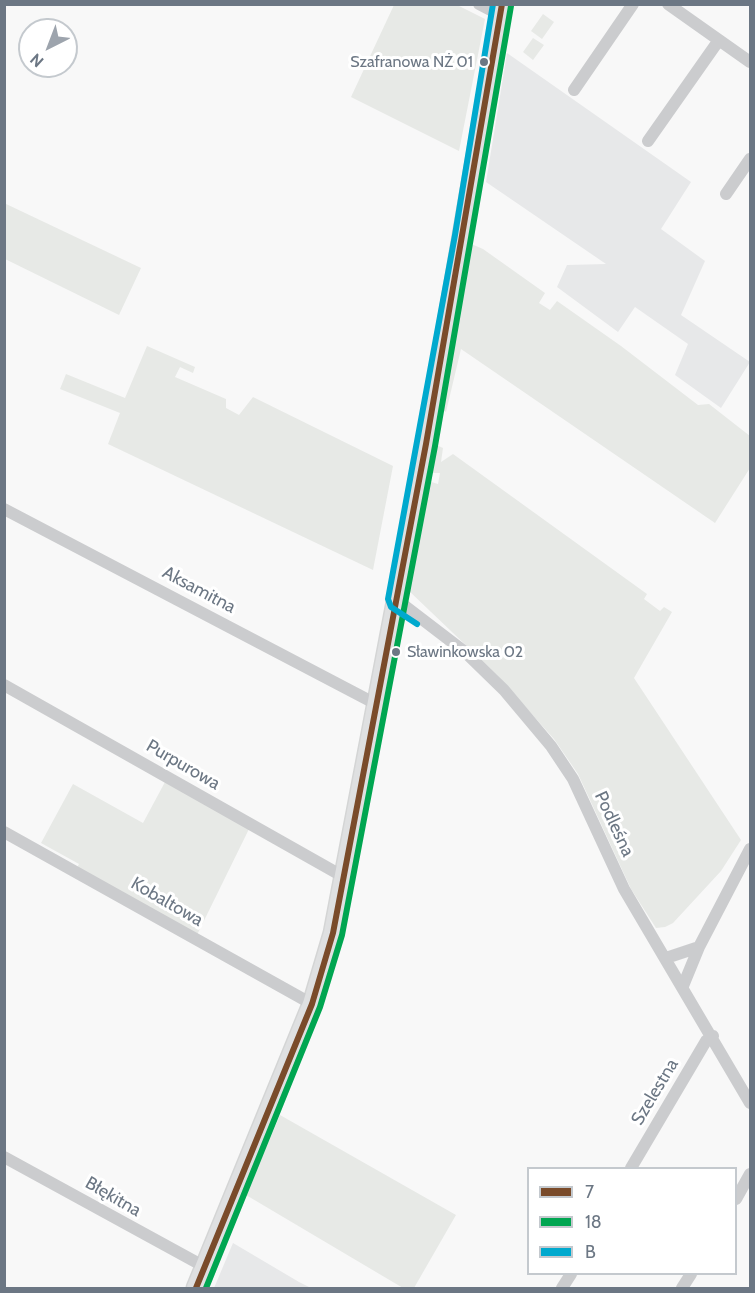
<!DOCTYPE html>
<html>
<head>
<meta charset="utf-8">
<style>
  body { margin:0 }
  #map { position:relative; width:755px; height:1293px; overflow:hidden; background:#f8f8f8; font-family:Cabin,sans-serif }
  canvas { display:block }
  .frame { position:absolute; inset:0; border:6px solid #6c7784; pointer-events:none }
  .legend { position:absolute; left:527px; top:1167px; width:210px; height:108px; box-sizing:border-box; background:#fff; border:2px solid #c4c9ce; margin:0; padding:8px 10px; list-style:none; font-size:18px; color:#6c7784 }
  .legend li { display:flex; align-items:center; gap:12px; height:30px }
  .legend b { width:30px; border:2px solid #c4c9ce }
  .north { position:absolute; left:18px; top:18px; width:60px; height:60px; box-sizing:border-box; background:#fff; border:2px solid #c4c9ce; border-radius:50%; rotate:222deg; font-size:16px; font-weight:700; line-height:24px; text-align:center; color:#6c7784 }
  .north::after { content:''; display:block; margin:auto; width:21px; height:27px; background:#9da4ad; clip-path:polygon(50% 0,100% 100%,50% 72%,0 100%) }
</style>
</head>
<body>
<div id="map">
<canvas width="755" height="1293"></canvas>
<div class="frame"></div>
<ul class="legend">
<li><b style="height:8px;background:#7a4b2a"></b>7</li>
<li><b style="height:8px;background:#00a651"></b>18</li>
<li><b style="height:8px;background:#00a9ce"></b>B</li>
</ul>
<div class="north">N</div>
</div>
<script>
const ctx = document.querySelector('canvas').getContext('2d');
ctx.lineJoin = 'round';
function fillPath(path, color) { ctx.fillStyle = color; ctx.fill(path, 'evenodd'); }
const toPath = rows => new Path2D(rows.map(r => 'M' + r).join(''));
function trace(path, color, width, dash) { ctx.strokeStyle = color; ctx.lineWidth = width; ctx.lineCap = dash ? 'butt' : 'round'; ctx.setLineDash(dash || []); ctx.stroke(path); }
function write(font, color, halo, rows, align = 'center') {
  ctx.font = font + ' Cabin,sans-serif'; ctx.lineWidth = 6; ctx.setLineDash([]); ctx.textBaseline = 'middle'; ctx.strokeStyle = halo; ctx.fillStyle = color; for (const [text, x, y, turn = 0] of rows) {
    ctx.save(); ctx.translate(x, y); ctx.rotate((+turn || 0) * Math.PI / 180); ctx.textAlign = isNaN(turn) ? turn : align; if (halo) ctx.strokeText(text, 0, 0); ctx.fillText(text, 0, 0); ctx.restore();
  }
}
fillPath(toPath([
  [507,53,691,182,661,229,705,261,681,315,750,362,721,408,675,375,688,344,635,307,618,332,557,287,567,265,606,264,486,182],
  [233,1243,299,1282,311,1288,214,1288]
]), '#e7e8e9');
fillPath(toPath([
  [394,5,457,5,485,19,459,151,351,97],
  [543,14,554,22,542,39,531,31],
  [533,38,544,45,533,60,523,52],
  [4,203,141,268,119,315,5,259],
  [469,243,483,249,545,293,539,303,550,310,557,301,621,346,698,405,709,404,750,436,750,468,715,523,461,349,446,412,436,407],
  [147,346,195,367,193,373,180,367,175,377,226,399,226,408,239,415,253,397,393,466,373,570,108,444,120,413,60,389,66,374,125,398],
  [434,444,443,448,441,462,453,454,647,594,644,599,660,611,664,607,672,612,634,678,741,840,721,871,673,923,665,927,656,928,631,889,578,774,554,739,496,674,408,590,428,481,438,484,440,473,428,473],
  [165,782,249,829,195,939,75,871,79,864,41,843,73,784,143,823],
  [280,1115,456,1215,414,1288,403,1288,246,1195]
]), '#e7e9e6');
const secondary = toPath([
  [196,1288,312,1004,333,933,426,444,502,4]
]);
trace(secondary, '#d4d5d5', 21);
trace(toPath([
  [479,4,500,15],
  [668,4,750,62],
  [574,90,633,4],
  [648,141,719,40],
  [726,194,750,159],
  [4,509,376,704],
  [397,600,465,652,504,690,551,746,573,779,624,889,750,1103],
  [4,685,344,877],
  [4,832,312,1004],
  [666,958,699,947,750,849],
  [683,986,699,947],
  [4,1157,205,1267],
  [631,1168,706,1041,713,1036],
  [736,1199,750,1174],
  [562,1288,571,1274],
  [682,1288,691,1274]
]), '#cbccce', 12);
trace(secondary, '#dfe0e1', 18);
trace(toPath([
  [196,1288,312,1004,333,933,426,444,502,4]
]), '#7a4b2a', 6);
trace(toPath([
  [206,1288,320,1007,342,935,435,446,511,6]
]), '#00a651', 6);
trace(toPath([
  [417,624,391,607,388,599,455,235,493,4]
]), '#00a9ce', 6);
for (const [x, y, r, color] of [
  [484,62,5,"#6c7784"],
  [396,652,5,"#6c7784"]
]) { const dot = new Path2D(); dot.arc(x, y, r, 0, 2 * Math.PI); ctx.fillStyle = color; ctx.fill(dot); trace(dot, '#fff', 2); }
write('16px', '#6c7784', '#fff', [
  ["Szafranowa NŻ 01",473,62],
  ["Sławinkowska 02",407,652,"left"]
], 'right');
write('18px', '#6c7784', '#fff', [
  ["Aksamitna",199,590,28],
  ["Purpurowa",183,765,30],
  ["Podleśna",614,824,65],
  ["Kobaltowa",167,902,30],
  ["Szelestna",655,1092,-59],
  ["Błękitna",113,1197,30]
]);
</script>
</body>
</html>
